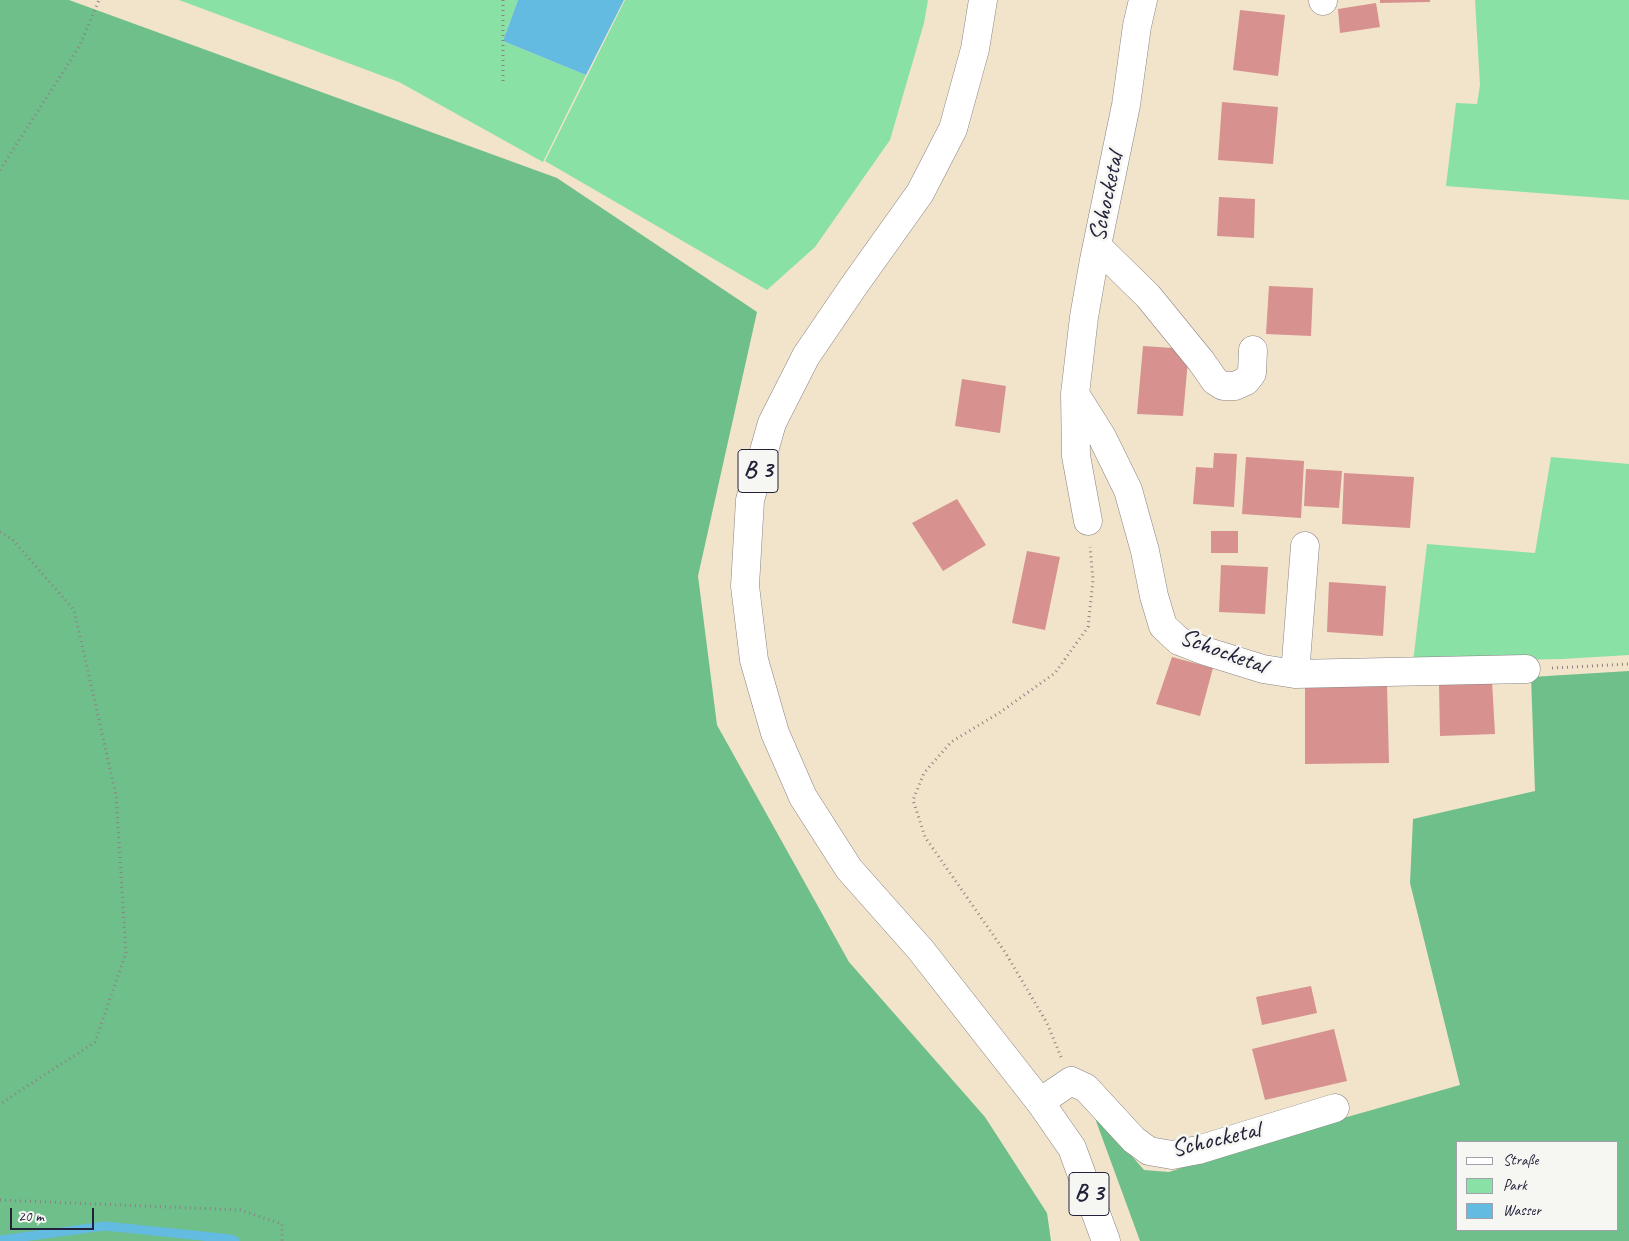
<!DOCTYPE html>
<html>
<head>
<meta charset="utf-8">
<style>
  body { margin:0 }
  #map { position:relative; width:1629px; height:1241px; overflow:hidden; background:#f1e4cb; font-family:Caveat,sans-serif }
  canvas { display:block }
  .legend { position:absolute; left:1456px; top:1141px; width:162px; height:90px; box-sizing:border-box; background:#f6f6f2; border:1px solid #a1a1a9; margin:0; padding:6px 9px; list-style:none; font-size:15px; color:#22223b }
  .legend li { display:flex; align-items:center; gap:10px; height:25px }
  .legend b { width:25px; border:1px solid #a1a1a9 }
  .scale { position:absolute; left:10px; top:1208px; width:84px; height:22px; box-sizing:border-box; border:2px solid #22223b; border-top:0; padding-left:6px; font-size:15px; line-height:18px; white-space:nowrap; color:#22223b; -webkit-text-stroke:4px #f6f6f2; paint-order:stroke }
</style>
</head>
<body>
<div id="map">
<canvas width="1629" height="1241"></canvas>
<ul class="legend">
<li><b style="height:6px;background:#fff"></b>Straße</li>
<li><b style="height:14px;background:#8ae1a5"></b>Park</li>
<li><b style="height:14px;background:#63bbe1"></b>Wasser</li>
</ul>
<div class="scale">20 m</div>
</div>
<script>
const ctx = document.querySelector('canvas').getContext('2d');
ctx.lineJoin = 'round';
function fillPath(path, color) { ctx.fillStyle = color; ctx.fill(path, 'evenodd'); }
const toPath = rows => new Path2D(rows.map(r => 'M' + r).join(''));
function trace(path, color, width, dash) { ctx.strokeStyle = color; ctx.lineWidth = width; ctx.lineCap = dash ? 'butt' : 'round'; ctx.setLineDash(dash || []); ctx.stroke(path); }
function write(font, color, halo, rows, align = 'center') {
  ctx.font = font + ' Caveat,sans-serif'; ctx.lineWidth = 5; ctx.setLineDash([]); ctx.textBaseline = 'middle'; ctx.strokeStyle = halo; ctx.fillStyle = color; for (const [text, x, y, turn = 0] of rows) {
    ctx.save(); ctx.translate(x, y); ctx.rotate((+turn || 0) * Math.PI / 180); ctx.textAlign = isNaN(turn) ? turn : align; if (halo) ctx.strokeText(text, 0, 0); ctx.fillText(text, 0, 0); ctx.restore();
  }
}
fillPath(toPath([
  [179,0,518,0,503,41,586,75,543,162,399,82],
  [625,0,928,0,924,23,890,140,815,247,767,290,545,161],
  [1475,0,1629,0,1629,200,1446,186,1456,103,1477,104,1480,85],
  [1551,457,1629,464,1629,655,1562,659,1413,662,1427,544,1535,553]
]), '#8ae1a5');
fillPath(toPath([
  [0,0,69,0,557,178,757,312,698,576,717,725,849,962,985,1117,1047,1213,1051,1241,0,1241],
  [1629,671,1629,1241,1140,1241,1092,1110,1144,1170,1169,1172,1266,1140,1460,1085,1410,883,1413,819,1535,791,1531,677],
  [1458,1142,1618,1142,1618,1230,1458,1230]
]), '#6fbf8a');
fillPath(toPath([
  [518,0,624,0,586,75,503,41]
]), '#63bbe1');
trace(toPath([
  [0,1240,105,1226,231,1239,235,1241]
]), '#63bbe1', 9);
fillPath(toPath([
  [1380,0,1430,0,1430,2,1380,3],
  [1376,3,1380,27,1340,33,1338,9],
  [1240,10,1285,15,1278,76,1233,70],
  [1222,102,1278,107,1273,164,1218,160],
  [1219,197,1255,199,1254,238,1217,236],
  [1269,286,1313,288,1311,336,1266,334],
  [1143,346,1189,349,1183,416,1137,414],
  [962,379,1006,386,1000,433,955,426],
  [1214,453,1237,454,1234,507,1193,504,1196,467,1213,468],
  [1246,457,1304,461,1301,518,1242,514],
  [1306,469,1342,471,1339,508,1304,506],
  [1344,473,1414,477,1410,528,1342,524],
  [957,499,986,545,943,571,912,523],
  [1211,531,1238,531,1238,553,1211,553],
  [1027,551,1060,557,1045,630,1012,623],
  [1221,565,1268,567,1265,614,1219,612],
  [1329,582,1386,586,1383,636,1327,632],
  [1172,657,1213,668,1200,716,1156,704],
  [1492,681,1495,734,1440,736,1439,684],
  [1387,685,1389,763,1305,764,1305,686],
  [1311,986,1317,1013,1262,1025,1256,997],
  [1334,1029,1347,1081,1265,1100,1252,1049]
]), '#d7918f');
const minor = toPath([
  [1323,1,1323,0],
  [1097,246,1148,296,1201,361,1215,381,1223,386,1235,386,1246,381,1252,373,1253,350],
  [1075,394,1102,437,1128,490,1145,551,1154,596,1163,626,1179,641,1205,651,1263,669,1295,674,1526,669],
  [1088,521,1076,456,1075,394,1084,317,1094,260,1126,105,1137,26,1143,0],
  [1295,674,1305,546],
  [1040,1102,1071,1081,1086,1088,1134,1140,1149,1151,1172,1155,1198,1150,1335,1108]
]);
const major = toPath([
  [983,0,975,49,953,129,920,193,853,287,806,356,772,423,750,500,745,586,754,660,775,733,803,797,849,869,920,949,1040,1102,1072,1148,1106,1241]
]);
trace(minor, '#8a8383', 29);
trace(major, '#8a8383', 29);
trace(toPath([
  [503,81,503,0],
  [0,170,79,47,99,0],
  [0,532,12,539,74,610,116,795,126,953,95,1042,0,1104],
  [1552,668,1629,664],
  [1061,1057,1047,1023,1005,952,925,837,913,800,924,773,951,742,999,713,1055,673,1088,627,1093,580,1090,547],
  [0,1200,240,1210,282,1224,282,1241]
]), '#8a8383', 3, [1, 4]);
trace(minor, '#fff', 28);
trace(major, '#fff', 28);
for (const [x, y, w] of [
  [758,471,40],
  [1089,1194,40]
]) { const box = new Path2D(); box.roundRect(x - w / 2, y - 21.5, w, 43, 4); ctx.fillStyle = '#f6f6f2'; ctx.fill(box); trace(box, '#22223b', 1); }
write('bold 24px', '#22223b', null, [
  ["B 3",758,471],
  ["B 3",1089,1194]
]);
write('25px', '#22223b', '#f6f6f2', [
  ["Schocketal",1107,197,-78],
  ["Schocketal",1223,652,20],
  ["Schocketal",1216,1140,-13]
]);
</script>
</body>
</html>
